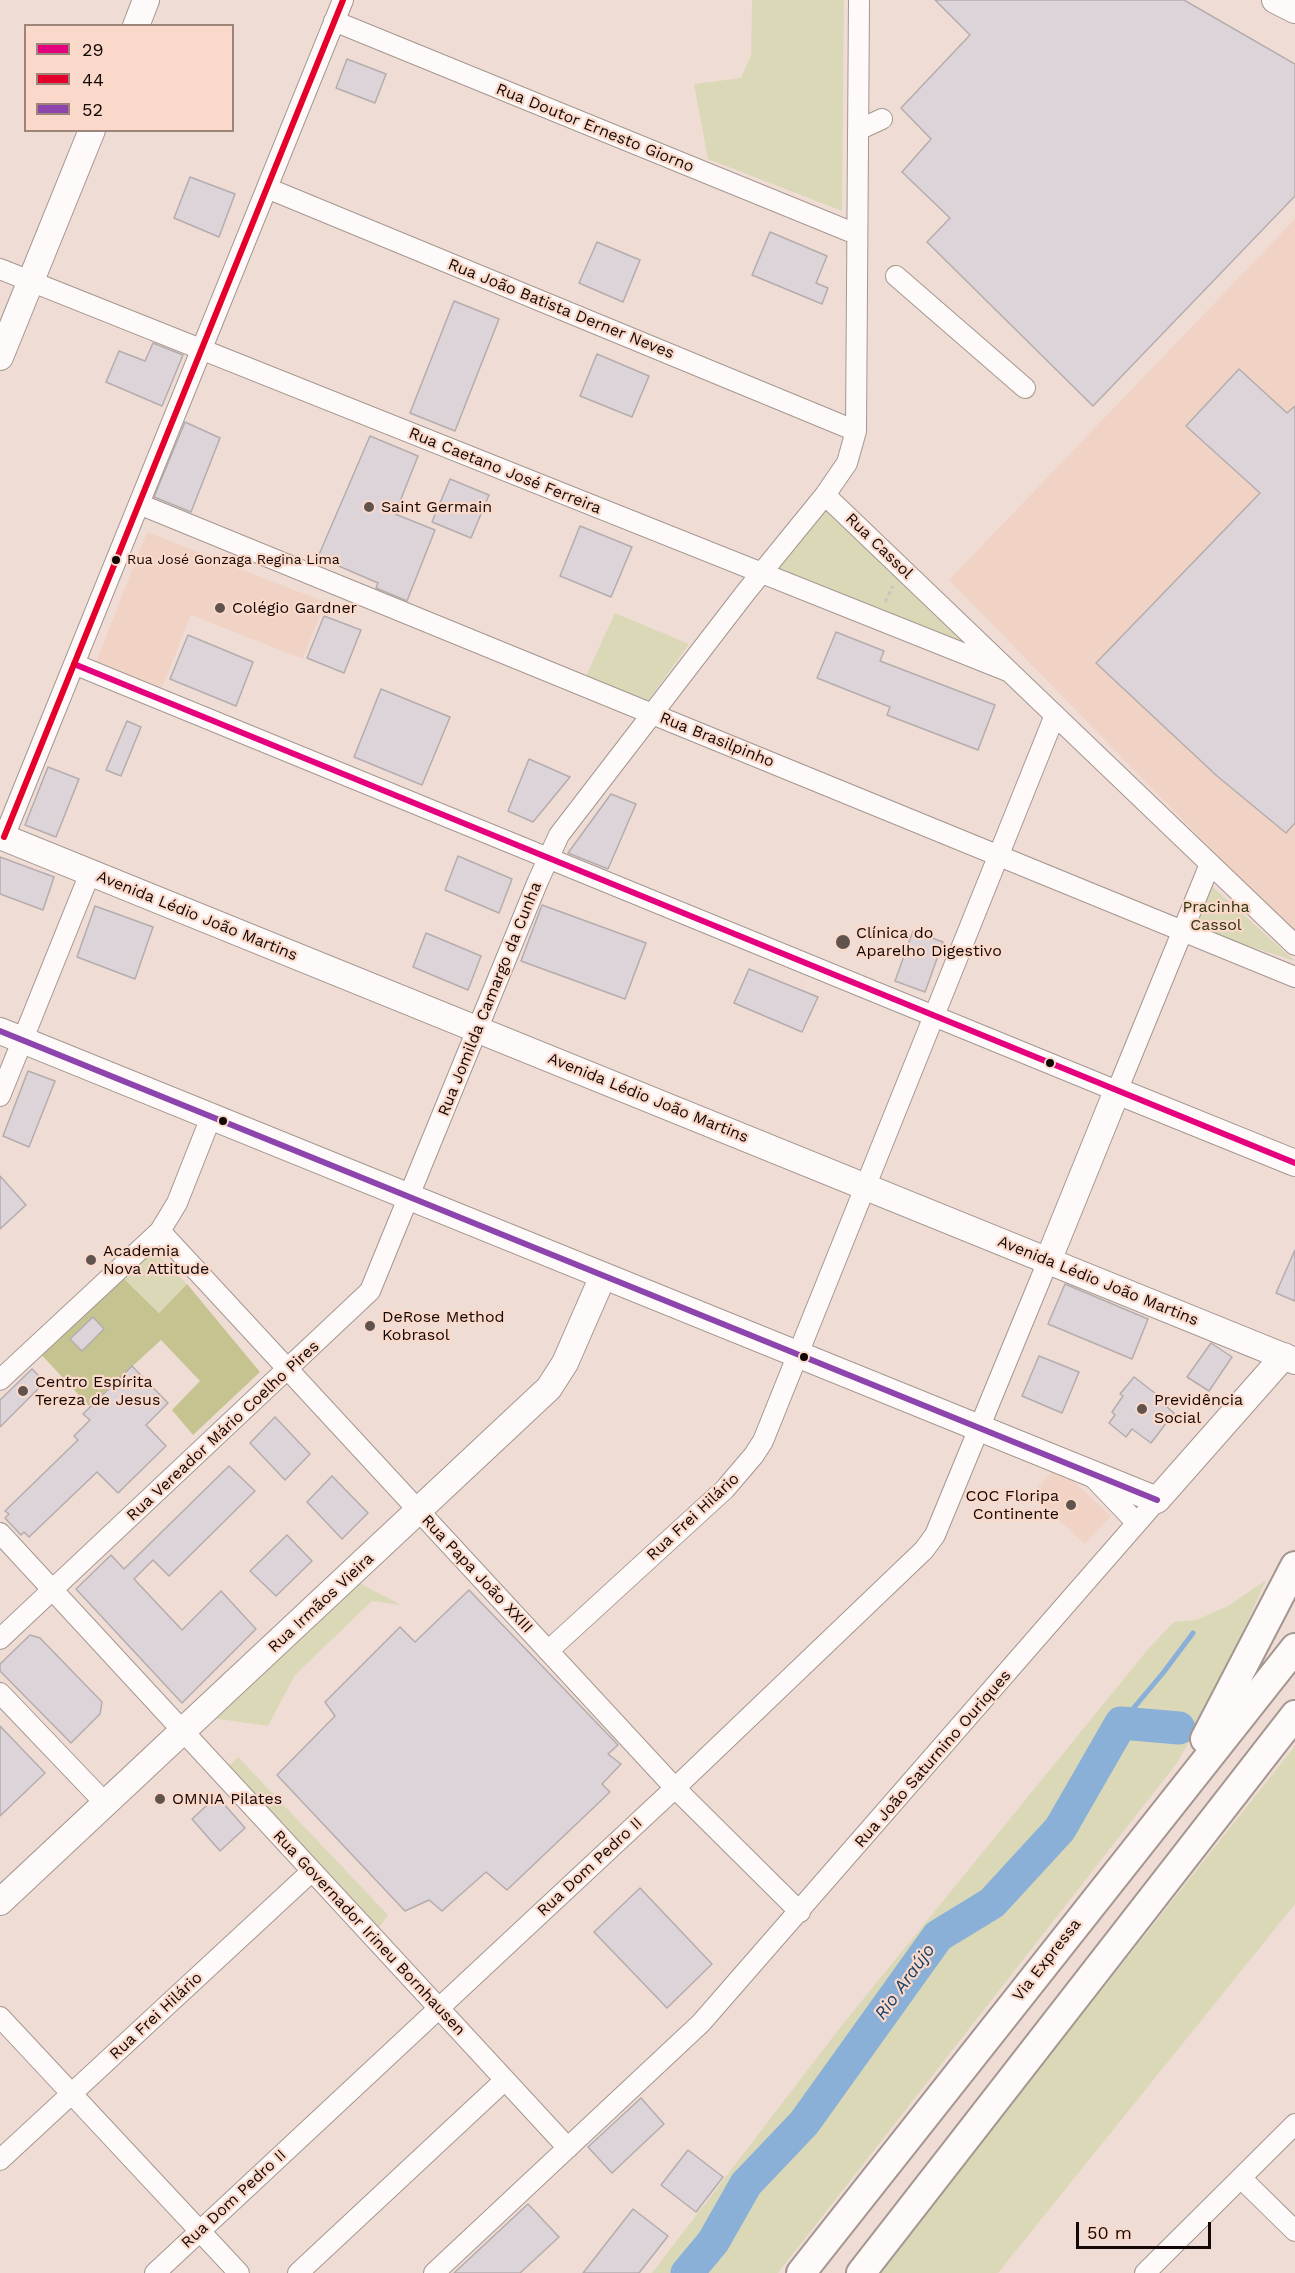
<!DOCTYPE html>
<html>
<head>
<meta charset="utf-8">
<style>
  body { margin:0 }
  #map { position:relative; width:1295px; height:2273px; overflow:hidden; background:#efddd5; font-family:"Work Sans",sans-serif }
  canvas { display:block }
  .legend { position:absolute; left:24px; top:24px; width:210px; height:108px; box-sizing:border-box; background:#fad9ca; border:2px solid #9e857b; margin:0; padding:8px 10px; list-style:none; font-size:18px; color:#130805 }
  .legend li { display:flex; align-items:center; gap:12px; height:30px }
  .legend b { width:30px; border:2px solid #9e857b }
  .scale { position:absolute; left:1076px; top:2222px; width:135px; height:27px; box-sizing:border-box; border:3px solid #130805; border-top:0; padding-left:8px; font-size:18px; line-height:21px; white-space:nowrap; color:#130805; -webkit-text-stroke:4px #fad9ca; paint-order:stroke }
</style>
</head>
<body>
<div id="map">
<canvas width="1295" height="2273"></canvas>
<ul class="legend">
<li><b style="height:8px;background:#e5007d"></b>29</li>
<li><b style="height:8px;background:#e4002b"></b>44</li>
<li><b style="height:8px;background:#8e44ad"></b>52</li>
</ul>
<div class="scale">50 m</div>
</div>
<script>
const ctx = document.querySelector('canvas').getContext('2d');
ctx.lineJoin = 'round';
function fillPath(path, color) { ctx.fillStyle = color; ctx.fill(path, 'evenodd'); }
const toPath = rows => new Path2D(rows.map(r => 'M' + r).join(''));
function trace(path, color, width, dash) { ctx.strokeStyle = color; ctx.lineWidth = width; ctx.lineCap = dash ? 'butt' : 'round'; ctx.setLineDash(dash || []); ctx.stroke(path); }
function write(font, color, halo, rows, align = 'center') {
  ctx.font = font + ' "Work Sans",sans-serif'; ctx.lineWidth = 4.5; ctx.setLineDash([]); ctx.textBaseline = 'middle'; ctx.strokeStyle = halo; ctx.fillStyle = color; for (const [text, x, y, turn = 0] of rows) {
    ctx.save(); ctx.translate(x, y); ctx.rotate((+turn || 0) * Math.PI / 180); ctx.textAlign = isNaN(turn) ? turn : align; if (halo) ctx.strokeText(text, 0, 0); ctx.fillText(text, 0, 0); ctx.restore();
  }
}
fillPath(toPath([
  [1295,219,1295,935,949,580],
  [147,532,325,602,303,659,191,615,160,693,94,667],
  [1057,1466,1111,1516,1085,1544,1031,1495]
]), '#f1d3c5');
fillPath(toPath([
  [752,0,844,0,842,211,708,159,694,84,741,78,751,55],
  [824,503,987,657,773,571],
  [615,613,689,644,648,701,586,676],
  [1207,882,1295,961,1189,927],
  [152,1250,187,1284,159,1313,120,1275],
  [352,1579,401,1605,372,1601,295,1675,268,1726,205,1717],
  [1266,1580,1208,1710,1177,1763,778,2273,652,2273,842,2025,1149,1648,1174,1622,1196,1620,1228,1606],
  [1295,1746,1295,1904,998,2273,877,2273],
  [238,1757,388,1915,378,1929,228,1767]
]), '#dbd8b8');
fillPath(toPath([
  [120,1275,159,1313,187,1284,260,1372,193,1435,172,1410,200,1381,161,1340,89,1406,38,1351]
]), '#c5c491');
trace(toPath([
  [1121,1723,1163,1673,1193,1633]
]), '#8ab0d8', 5);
trace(toPath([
  [687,2273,713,2242,746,2184,804,2123,938,1936,992,1903,1060,1829,1121,1723,1179,1728]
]), '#8ab0d8', 33);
const building = toPath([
  [935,0,1184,0,1295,64,1295,196,1093,406,927,242,950,218,902,172,931,139,901,108,970,35,935,0],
  [347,59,386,74,375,103,336,88,347,59],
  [190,177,235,194,219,237,174,218,190,177],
  [770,232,827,256,816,283,828,288,822,304,752,275,770,232],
  [597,242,640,260,623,302,579,283,597,242],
  [454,301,499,319,455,431,410,413,454,301],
  [153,343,183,355,162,406,106,382,119,351,145,361,153,343],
  [597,354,649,376,632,417,580,396,597,354],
  [1239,369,1287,413,1295,406,1295,823,1286,833,1217,776,1096,663,1260,493,1186,426,1239,369],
  [185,422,220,438,191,512,154,497,185,422],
  [370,436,418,456,395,514,435,530,407,601,376,588,378,583,318,557,370,436],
  [450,479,489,495,471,538,432,522,450,479],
  [580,526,632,547,611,597,560,576,580,526],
  [324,616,361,630,344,673,307,658,324,616],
  [836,632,884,651,880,661,995,705,978,750,887,715,890,707,817,678,836,632],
  [188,635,253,662,236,706,170,679,188,635],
  [381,689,450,717,422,785,354,757,381,689],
  [127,721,141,727,121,776,106,770,127,721],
  [529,759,570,777,533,822,508,811,529,759],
  [48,767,79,779,56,837,25,825,48,767],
  [611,794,636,804,608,869,568,853,611,794],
  [458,856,512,879,499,913,445,890,458,856],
  [0,857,54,877,43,910,0,894,0,857],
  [542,905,646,943,625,999,521,961,542,905],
  [95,906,153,927,135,979,77,957,95,906],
  [913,931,943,942,925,992,895,981,913,931],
  [426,933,481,956,468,990,413,967,426,933],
  [749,969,818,997,802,1032,734,1003,749,969],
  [28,1071,55,1081,29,1147,3,1136,28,1071],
  [0,1176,26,1205,0,1229,0,1176],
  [1295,1250,1295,1301,1276,1293,1295,1250],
  [1065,1284,1148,1319,1132,1359,1048,1324,1065,1284],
  [93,1317,104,1329,82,1351,70,1339,93,1317],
  [1211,1343,1232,1357,1209,1391,1187,1377,1211,1343],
  [1039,1356,1079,1372,1062,1413,1022,1396,1039,1356],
  [132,1366,168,1403,146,1425,166,1446,118,1493,97,1472,29,1537,24,1532,21,1535,5,1518,9,1514,5,1511,78,1440,74,1436,90,1420,83,1414,132,1366],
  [32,1369,45,1382,0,1427,0,1400,32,1369],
  [1134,1377,1169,1404,1167,1407,1174,1413,1151,1443,1132,1429,1126,1437,1109,1423,1115,1415,1112,1412,1123,1396,1120,1394,1134,1377],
  [275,1417,310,1454,285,1480,250,1443,275,1417],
  [229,1466,255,1491,169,1576,153,1560,134,1579,182,1630,221,1591,256,1629,182,1703,76,1589,111,1555,124,1569,229,1466],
  [332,1476,368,1513,342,1539,307,1502,332,1476],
  [287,1535,312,1561,276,1596,250,1571,287,1535],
  [469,1590,618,1745,608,1754,621,1764,602,1784,610,1792,507,1890,486,1872,442,1911,429,1900,405,1911,277,1775,335,1716,325,1702,400,1627,415,1642,469,1590],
  [30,1635,40,1638,102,1702,100,1714,71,1743,0,1671,0,1664,30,1635],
  [0,1726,45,1773,0,1816,0,1726],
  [217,1796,245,1828,220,1851,192,1819,217,1796],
  [640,1888,712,1964,667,2008,594,1932,640,1888],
  [641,2098,664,2124,612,2173,588,2147,641,2098],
  [688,2150,723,2177,696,2212,661,2185,688,2150],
  [528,2204,559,2237,520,2273,454,2273,528,2204],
  [633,2209,668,2236,639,2273,583,2273,633,2209]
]);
fillPath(building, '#ddd4d9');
trace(building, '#b4acad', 1.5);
const minor = toPath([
  [334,21,856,234],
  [858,130,882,119],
  [267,188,856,431],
  [0,269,1010,672],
  [896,276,1025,388],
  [825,495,1295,945],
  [139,504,1295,977],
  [74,664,1117,1091,1210,864],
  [4,837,343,0],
  [0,1096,90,873],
  [160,1231,675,1788,800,1912],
  [0,1380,160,1231,177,1203,211,1117],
  [1091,1475,1133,1519],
  [0,1533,568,2148],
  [0,1639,370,1291,538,881,559,835,746,592,825,495,847,463,856,431,859,0],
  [548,1651,725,1489,754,1455,763,1441,1055,715],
  [0,1693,105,1803],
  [0,2017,239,2273],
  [0,2160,312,1871],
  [1242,2179,1295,2231],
  [155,2273,675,1788,924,1550,935,1535,1048,1261],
  [298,2273,505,2080],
  [434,2273,701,2023,1157,1500],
  [1145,2273,1295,2124]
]);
const major = toPath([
  [1275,0,1295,10],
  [136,26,146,0],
  [0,357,92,130],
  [0,836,1295,1361],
  [0,1031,1157,1500,1284,1356],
  [1048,1261,1117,1091,1295,1163],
  [0,1902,549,1388,565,1363,603,1276]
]);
const highway = toPath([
  [1205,1739,1295,1566],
  [801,2273,1295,1648],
  [861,2273,1295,1715]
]);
trace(minor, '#a49790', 22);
trace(major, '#a49790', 28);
trace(highway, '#a49790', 32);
trace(toPath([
  [885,602,893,586]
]), '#cac4c2', 3, [4.5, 3]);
trace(minor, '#fdfaf9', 20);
trace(major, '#fdfaf9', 26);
trace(highway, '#fdfaf9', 28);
trace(toPath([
  [74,664,1295,1163]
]), '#e5007d', 6);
trace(toPath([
  [4,837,343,0]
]), '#e4002b', 6);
trace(toPath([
  [0,1031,1157,1500]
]), '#8e44ad', 6);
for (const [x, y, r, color] of [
  [369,507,6,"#60534e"],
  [116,560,5,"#130805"],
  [220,608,6,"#60534e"],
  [843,942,8,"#60534e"],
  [1050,1063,5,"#130805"],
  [223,1121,5,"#130805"],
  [91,1260,6,"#60534e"],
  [370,1326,6,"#60534e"],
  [804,1357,5,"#130805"],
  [23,1391,6,"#60534e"],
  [1142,1409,6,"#60534e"],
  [1071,1505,6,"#60534e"],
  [160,1799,6,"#60534e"]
]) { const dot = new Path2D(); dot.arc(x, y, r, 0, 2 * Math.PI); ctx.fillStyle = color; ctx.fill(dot); trace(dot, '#fad9ca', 2); }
write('14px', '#130805', '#fad9ca', [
  ["Rua José Gonzaga Regina Lima",127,560]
], 'left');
write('16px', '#130805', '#fad9ca', [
  ["Rua Doutor Ernesto Giorno",595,128,22],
  ["Rua João Batista Derner Neves",561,309,22],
  ["Rua Caetano José Ferreira",505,471,22],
  ["Rua Cassol",879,546,44],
  ["Rua Brasilpinho",717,740,22],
  ["Avenida Lédio João Martins",197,916,22],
  ["Rua Jomilda Camargo da Cunha",490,999,-68],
  ["Avenida Lédio João Martins",648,1098,22],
  ["Avenida Lédio João Martins",1098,1281,22],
  ["Rua Vereador Mário Coelho Pires",223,1431,-43],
  ["Rua Frei Hilário",693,1517,-43],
  ["Rua Papa João XXIII",477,1574,47],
  ["Rua Irmãos Vieira",321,1603,-43],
  ["Rua João Saturnino Ouriques",933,1759,-49],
  ["Rua Dom Pedro II",590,1867,-43],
  ["Rua Governador Irineu Bornhausen",369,1933,47],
  ["Via Expressa",1047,1960,-52],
  ["Rua Frei Hilário",156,2016,-43],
  ["Rua Dom Pedro II",234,2199,-43]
]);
write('16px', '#130805', '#fad9ca', [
  ["Saint Germain",381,507],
  ["Colégio Gardner",232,608],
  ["Clínica do",856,933],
  ["Aparelho Digestivo",856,951],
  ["Academia",103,1251],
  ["Nova Attitude",103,1269],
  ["DeRose Method",382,1317],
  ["Kobrasol",382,1335],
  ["Centro Espírita",35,1382],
  ["Tereza de Jesus",35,1400],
  ["Previdência",1154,1400],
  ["Social",1154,1418],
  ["COC Floripa",1059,1496,"right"],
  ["Continente",1059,1514,"right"],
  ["OMNIA Pilates",172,1799]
], 'left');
write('16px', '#2e330e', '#fad9ca', [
  ["Pracinha",1216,907],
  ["Cassol",1216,925]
]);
write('italic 18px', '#144069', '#fad9ca', [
  ["Rio Araújo",905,1982,-54]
]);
</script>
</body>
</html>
